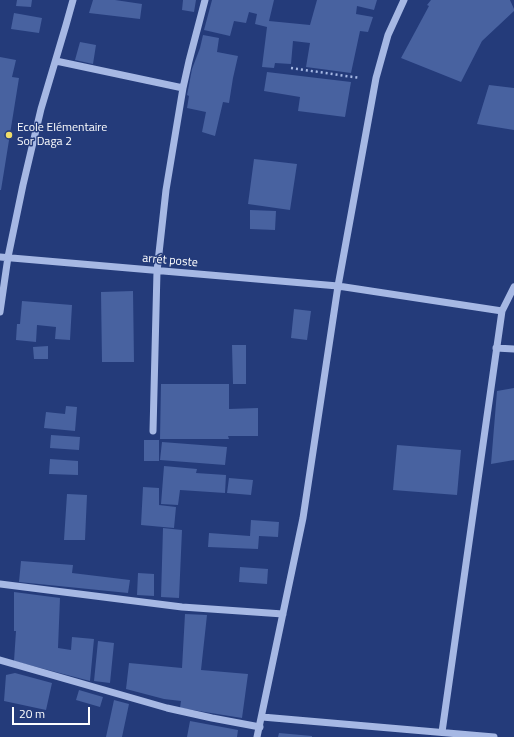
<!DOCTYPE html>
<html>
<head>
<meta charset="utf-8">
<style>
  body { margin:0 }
  #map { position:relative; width:514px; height:737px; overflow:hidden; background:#243b7a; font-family:"Titillium Web",sans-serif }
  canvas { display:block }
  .scale { position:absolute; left:12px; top:707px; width:78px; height:18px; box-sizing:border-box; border:2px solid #fff; border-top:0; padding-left:5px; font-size:12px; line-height:14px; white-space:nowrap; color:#fff; -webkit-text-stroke:3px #243b7a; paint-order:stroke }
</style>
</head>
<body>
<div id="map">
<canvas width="514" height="737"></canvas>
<div class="scale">20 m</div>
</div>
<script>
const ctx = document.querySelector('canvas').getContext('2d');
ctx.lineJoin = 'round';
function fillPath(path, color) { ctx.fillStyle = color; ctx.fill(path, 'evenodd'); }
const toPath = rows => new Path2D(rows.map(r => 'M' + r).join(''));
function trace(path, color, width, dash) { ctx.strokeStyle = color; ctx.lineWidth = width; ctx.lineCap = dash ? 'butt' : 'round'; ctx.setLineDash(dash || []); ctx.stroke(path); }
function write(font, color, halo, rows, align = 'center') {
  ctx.font = font + ' "Titillium Web",sans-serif'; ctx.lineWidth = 3; ctx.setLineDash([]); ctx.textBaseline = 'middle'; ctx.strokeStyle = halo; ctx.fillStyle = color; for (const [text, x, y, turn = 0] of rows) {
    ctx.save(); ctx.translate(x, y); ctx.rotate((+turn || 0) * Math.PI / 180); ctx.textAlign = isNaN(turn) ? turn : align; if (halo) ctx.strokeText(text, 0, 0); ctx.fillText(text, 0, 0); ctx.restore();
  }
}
fillPath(toPath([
  [17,0,32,0,31,7,16,6],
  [93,0,115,0,142,4,140,19,89,13],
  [183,0,196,0,194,12,182,10],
  [212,0,274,0,269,21,310,25,317,0,377,0,374,10,357,6,356,14,373,17,368,32,360,31,351,73,306,67,310,43,293,41,291,64,275,63,274,68,262,67,267,27,255,24,257,14,249,12,246,23,234,21,230,36,204,30],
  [431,0,510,0,514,9,514,11,482,41,461,82,401,58,429,6,427,5],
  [14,13,42,18,39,33,11,29],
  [203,35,219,38,217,52,238,56,233,78,229,103,223,102,215,136,202,132,206,112,187,108,189,96,187,95,192,69,200,48],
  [80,42,96,45,93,64,75,60],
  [0,57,16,60,12,77,19,78,1,190,0,190],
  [267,72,351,82,345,117,298,111,300,97,264,91],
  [489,85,514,88,514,130,477,124],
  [254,159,297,164,290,210,248,204],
  [250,210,276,211,275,230,250,229],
  [133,291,134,362,102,362,101,292],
  [22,301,72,305,70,340,55,339,56,327,37,325,36,342,16,340,17,324,20,324],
  [294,309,311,311,307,340,291,338],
  [232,345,246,345,246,384,233,384],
  [48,346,48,359,34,359,33,347],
  [161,384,229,384,229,409,258,408,258,436,228,436,229,439,160,439],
  [514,388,514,460,491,464,497,391],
  [66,406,77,407,75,431,44,428,46,412,65,414],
  [51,435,80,437,79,450,50,448],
  [144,440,159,440,159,461,144,461],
  [162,442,227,447,225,465,160,460],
  [397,445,461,450,457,495,393,490],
  [50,459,78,461,78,475,49,474],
  [164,466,197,469,196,473,226,475,225,493,180,490,178,505,161,504],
  [229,478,253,480,251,495,227,493],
  [143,487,159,488,159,505,176,507,174,528,141,525],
  [67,494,87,495,85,540,64,540],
  [251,520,279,522,278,537,259,536,258,549,208,547,209,533,250,536],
  [163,528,182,530,179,598,161,597],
  [21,561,73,565,72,573,130,580,128,593,19,582],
  [240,567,268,569,267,584,239,582],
  [138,573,154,574,154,596,137,595],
  [14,592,60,598,58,648,71,650,72,637,94,639,90,681,14,661,16,631,14,631],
  [185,614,207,615,201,670,248,674,242,718,180,708,181,701,164,699,126,689,129,663,182,668],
  [98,641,114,643,110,683,94,681],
  [15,673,52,683,46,710,4,701,6,675],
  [79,690,103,697,100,707,76,700],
  [114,700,129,704,122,737,106,737],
  [190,721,238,730,237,737,187,737],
  [279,733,312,736,312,737,278,737]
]), '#4862a0');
trace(toPath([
  [291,68,360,78]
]), '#a6b8e4', 2.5, [2, 3]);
trace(toPath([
  [56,61,183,88],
  [0,257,338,286,502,311],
  [0,312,8,257,23,185,41,109,66,25,73,0],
  [496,348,514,349],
  [153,431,157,271,166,190,183,88,189,61,205,0],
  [0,584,182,607,283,614],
  [0,660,167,708,212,718,260,727],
  [262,717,494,737],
  [442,732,502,311,514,287],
  [257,737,303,518,338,286,376,78,388,35,404,0]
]), '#a6b8e4', 7);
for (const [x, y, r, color] of [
  [9,135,4,"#efdd6a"]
]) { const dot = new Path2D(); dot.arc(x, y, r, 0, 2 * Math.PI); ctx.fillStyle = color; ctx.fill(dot); trace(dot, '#243b7a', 1.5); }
write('12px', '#fff', '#243b7a', [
  ["Ecole Elémentaire",17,128],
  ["Sor Daga 2",17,142]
], 'left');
write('12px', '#fff', '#243b7a', [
  ["arrét poste",170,261,5]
]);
</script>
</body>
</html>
